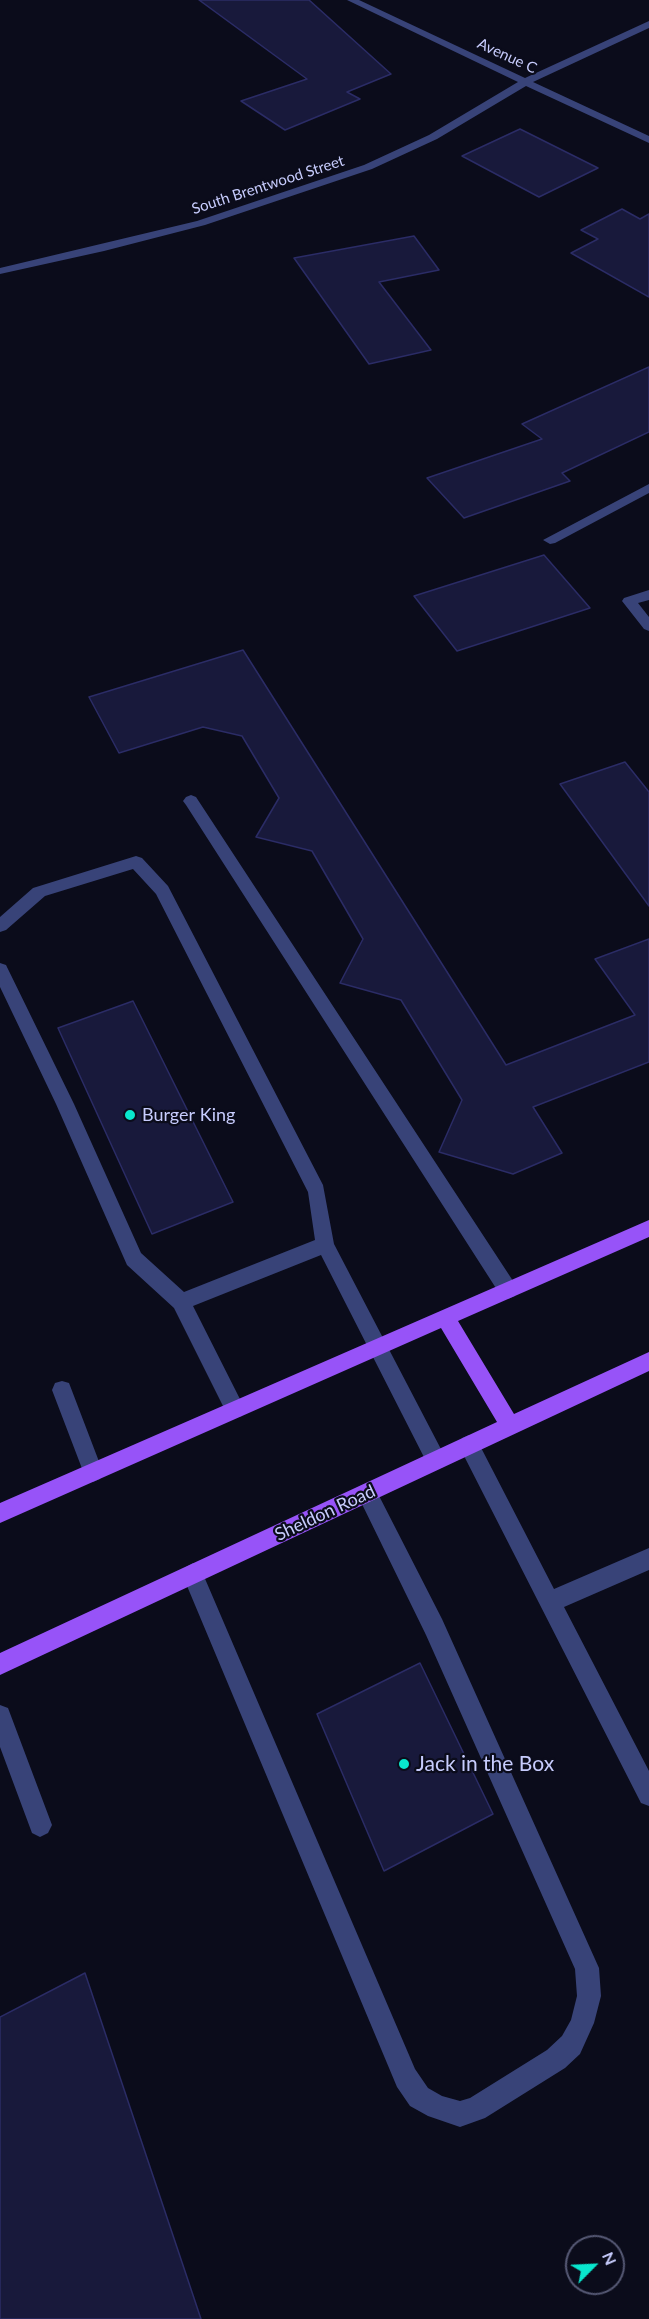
<!DOCTYPE html>
<html>
<head>
<meta charset="utf-8">
<style>
  body { margin:0 }
  #map { position:relative; width:649px; height:2319px; overflow:hidden; background:#0b0c1b; font-family:Lato,sans-serif }
  canvas { display:block }
  .north { position:absolute; left:565px; top:2235px; width:60px; height:60px; box-sizing:border-box; background:#0b0c1b; border:2px solid #565975; border-radius:50%; rotate:66deg; font-size:16px; font-weight:700; line-height:24px; text-align:center; color:#c7ccfd }
  .north::after { content:''; display:block; margin:auto; width:21px; height:27px; background:#09e7ce; clip-path:polygon(50% 0,100% 100%,50% 72%,0 100%) }
</style>
</head>
<body>
<div id="map">
<canvas width="649" height="2319"></canvas>
<div class="north">N</div>
</div>
<script>
const ctx = document.querySelector('canvas').getContext('2d');
ctx.lineJoin = 'round';
function fillPath(path, color) { ctx.fillStyle = color; ctx.fill(path, 'evenodd'); }
const toPath = rows => new Path2D(rows.map(r => 'M' + r).join(''));
function trace(path, color, width, dash) { ctx.strokeStyle = color; ctx.lineWidth = width; ctx.lineCap = dash ? 'butt' : 'round'; ctx.setLineDash(dash || []); ctx.stroke(path); }
function write(font, color, halo, rows, align = 'center') {
  ctx.font = font + ' Lato,sans-serif'; ctx.lineWidth = 4.5; ctx.setLineDash([]); ctx.textBaseline = 'middle'; ctx.strokeStyle = halo; ctx.fillStyle = color; for (const [text, x, y, turn = 0] of rows) {
    ctx.save(); ctx.translate(x, y); ctx.rotate((+turn || 0) * Math.PI / 180); ctx.textAlign = isNaN(turn) ? turn : align; if (halo) ctx.strokeText(text, 0, 0); ctx.fillText(text, 0, 0); ctx.restore();
  }
}
const building = toPath([
  [199,0,309,0,391,74,347,92,360,99,285,130,241,101,307,79,199,0],
  [520,129,598,168,539,197,462,156,520,129],
  [622,209,640,219,649,214,649,297,571,253,598,239,581,230,622,209],
  [414,236,439,270,379,282,431,350,369,364,294,258,414,236],
  [649,367,649,432,562,473,570,481,464,518,427,478,542,439,522,424,649,367],
  [544,555,590,608,457,651,414,596,544,555],
  [243,650,506,1065,635,1015,595,959,649,939,649,1062,533,1107,562,1153,513,1174,439,1152,462,1100,401,1000,340,983,363,939,312,851,256,837,279,798,242,736,203,727,119,753,89,697,243,650],
  [625,762,649,792,649,906,560,784,625,762],
  [133,1001,233,1202,152,1234,58,1028,133,1001],
  [420,1663,493,1814,384,1871,317,1714,420,1663],
  [85,1973,201,2319,0,2319,0,2017,85,1973]
]);
fillPath(building, '#18193b');
trace(building, '#2b2c66', 1.5);
fillPath(toPath([
  [347,0,359,0,525,78,649,21,649,28,533,82,649,136,649,143,526,86,437,139,372,169,205,225,104,251,0,274,0,268,197,221,364,165,429,135,518,82,347,0],
  [649,484,649,493,555,543,550,544,543,540,649,484],
  [649,590,649,600,638,603,649,617,649,631,644,629,622,601,624,598,649,590],
  [191,795,196,797,515,1284,517,1290,515,1296,508,1299,501,1296,186,805,183,801,186,797,191,795],
  [136,856,142,858,168,886,323,1185,334,1244,443,1453,446,1460,443,1467,436,1470,429,1467,321,1255,193,1306,245,1409,242,1416,235,1418,228,1416,174,1308,127,1265,56,1104,0,987,0,963,6,965,74,1104,141,1253,184,1292,315,1240,308,1192,156,894,133,869,45,896,6,930,0,932,0,917,33,888,136,856],
  [62,1381,69,1383,103,1472,100,1479,93,1482,86,1479,52,1390,55,1383,62,1381],
  [469,1435,476,1438,554,1589,649,1548,649,1570,564,1607,649,1771,649,1806,641,1803,462,1452,459,1445,462,1438,469,1435],
  [367,1483,374,1486,442,1619,599,1968,601,1996,594,2023,580,2054,565,2068,485,2118,460,2127,428,2116,410,2106,397,2087,182,1574,186,1567,193,1563,200,1567,415,2069,428,2088,442,2096,460,2101,470,2098,547,2050,562,2036,571,2020,577,1996,575,1969,426,1635,360,1500,357,1493,360,1486,367,1483],
  [0,1705,8,1708,52,1825,48,1833,40,1837,32,1833,0,1747,0,1705]
]), '#384378');
fillPath(toPath([
  [649,1220,649,1237,458,1321,514,1414,649,1352,649,1371,0,1675,0,1653,497,1422,441,1328,0,1523,0,1503,649,1220]
]), '#9753f8');
for (const [x, y, r, color] of [
  [130,1115,6,"#09e7ce"],
  [404,1764,6,"#09e7ce"]
]) { const dot = new Path2D(); dot.arc(x, y, r, 0, 2 * Math.PI); ctx.fillStyle = color; ctx.fill(dot); trace(dot, '#0b0c1b', 2); }
write('15px', '#c7ccfd', '#0b0c1b', [
  ["Avenue C",507,56,25],
  ["South Brentwood Street",268,185,-18]
]);
write('18px', '#c7ccfd', '#0b0c1b', [
  ["Burger King",142,1115]
], 'left');
write('18px', '#c7ccfd', '#0b0c1b', [
  ["Sheldon Road",325,1513,-25]
]);
write('21px', '#c7ccfd', '#0b0c1b', [
  ["Jack in the Box",416,1764]
], 'left');
</script>
</body>
</html>
